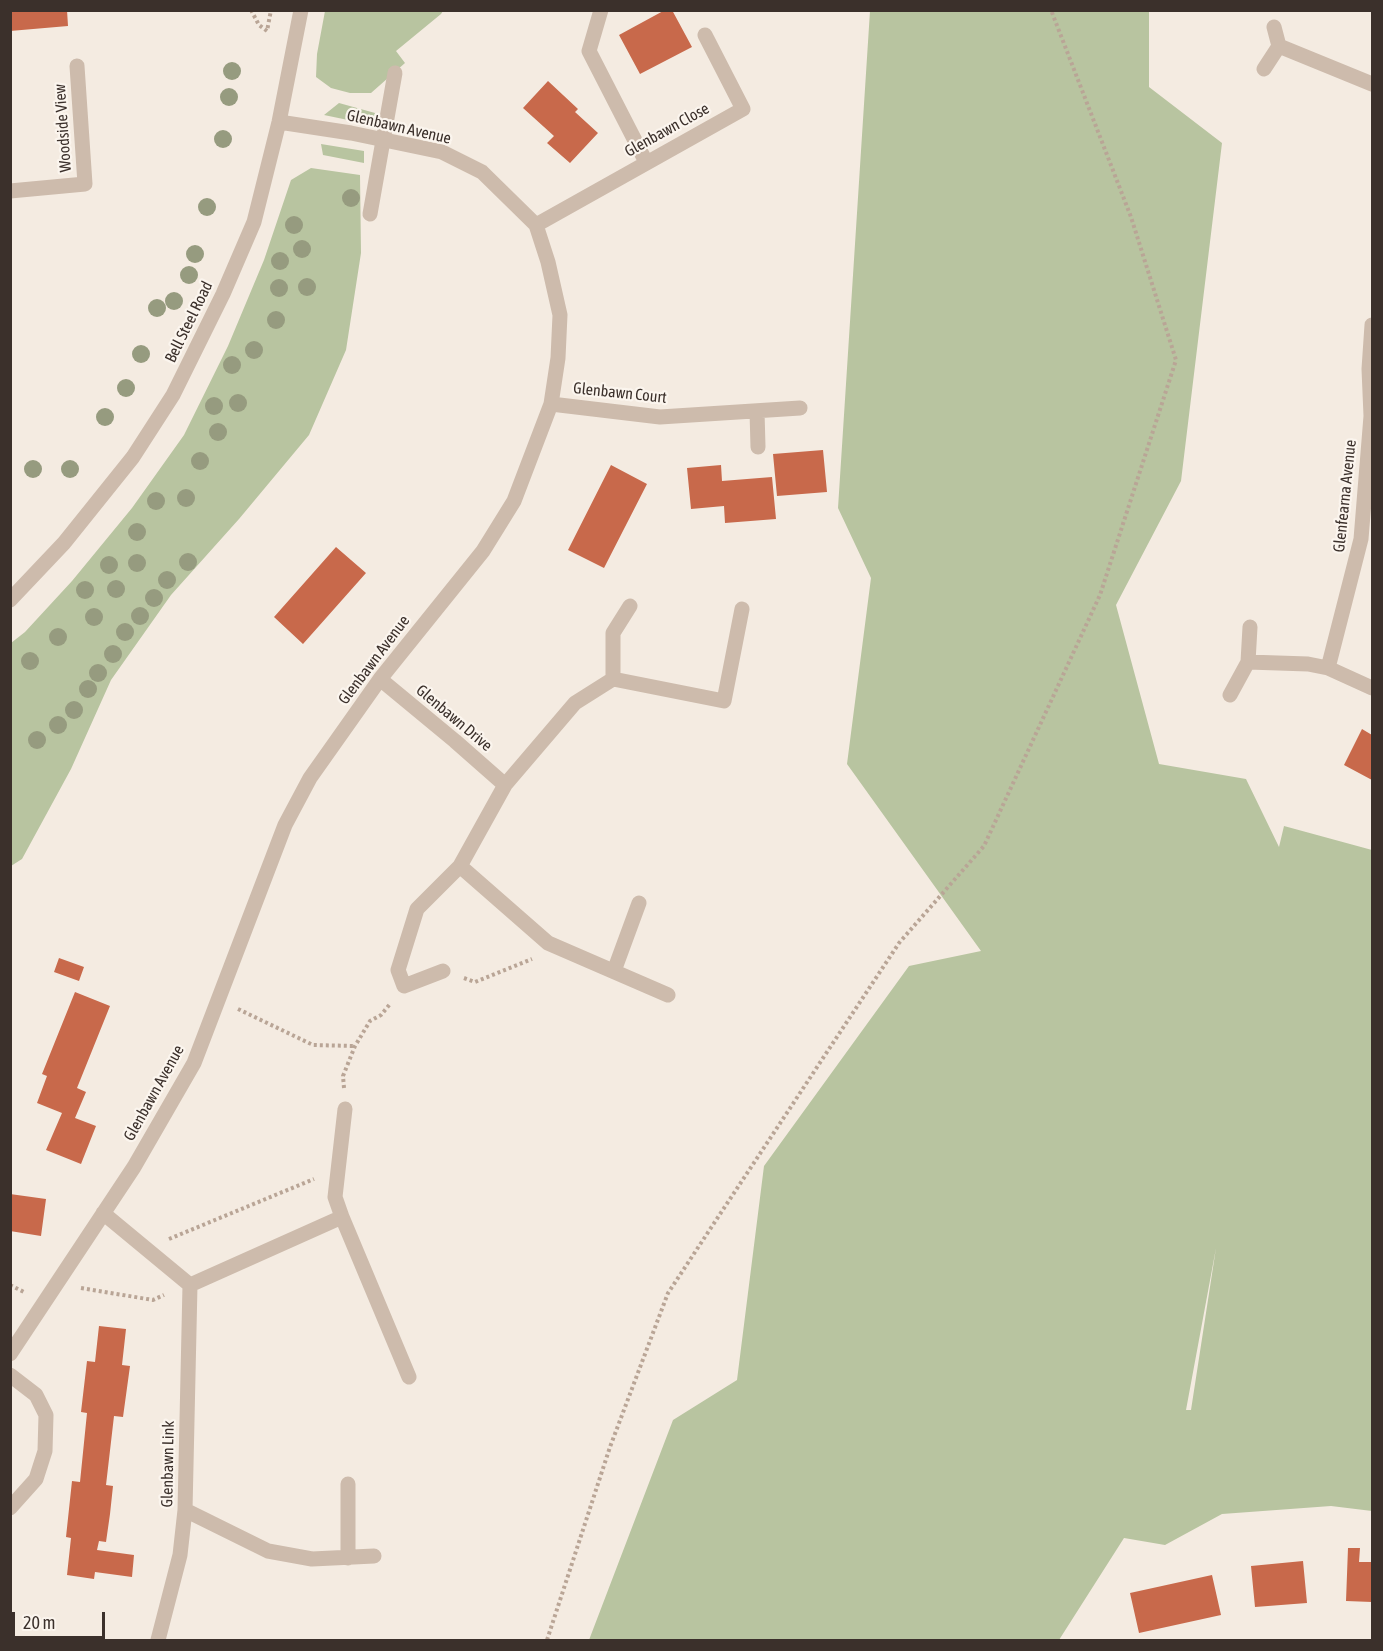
<!DOCTYPE html>
<html>
<head>
<meta charset="utf-8">
<style>
  body { margin:0 }
  #map { position:relative; width:1383px; height:1651px; overflow:hidden; background:#f4ebe1; font-family:"Asap Condensed",sans-serif }
  canvas { display:block }
  .frame { position:absolute; inset:0; border:12px solid #3b302b; pointer-events:none }
  .scale { position:absolute; left:12px; top:1612px; width:93px; height:27px; box-sizing:border-box; border:3px solid #3b302b; border-top:0; padding-left:8px; font-size:18px; line-height:21px; white-space:nowrap; color:#3b302b; -webkit-text-stroke:4px #fbf5ee; paint-order:stroke }
</style>
</head>
<body>
<div id="map">
<canvas width="1383" height="1651"></canvas>
<div class="frame"></div>
<div class="scale">20 m</div>
</div>
<script>
const ctx = document.querySelector('canvas').getContext('2d');
ctx.lineJoin = 'round';
function fillPath(path, color) { ctx.fillStyle = color; ctx.fill(path, 'evenodd'); }
const toPath = rows => new Path2D(rows.map(r => 'M' + r).join(''));
function trace(path, color, width, dash) { ctx.strokeStyle = color; ctx.lineWidth = width; ctx.lineCap = dash ? 'butt' : 'round'; ctx.setLineDash(dash || []); ctx.stroke(path); }
function write(font, color, halo, rows, align = 'center') {
  ctx.font = font + ' "Asap Condensed",sans-serif'; ctx.lineWidth = 4.5; ctx.setLineDash([]); ctx.textBaseline = 'middle'; ctx.strokeStyle = halo; ctx.fillStyle = color; for (const [text, x, y, turn = 0] of rows) {
    ctx.save(); ctx.translate(x, y); ctx.rotate((+turn || 0) * Math.PI / 180); ctx.textAlign = isNaN(turn) ? turn : align; if (halo) ctx.strokeText(text, 0, 0); ctx.fillText(text, 0, 0); ctx.restore();
  }
}
fillPath(toPath([
  [325,11,443,11,441,14,396,51,405,63,371,93,350,93,331,88,316,77,317,54],
  [870,11,1149,11,1149,87,1222,143,1181,481,1116,605,1159,764,1246,779,1279,847,1284,826,1372,850,1372,1511,1331,1506,1222,1514,1165,1545,1124,1538,1059,1640,589,1640,673,1420,737,1380,764,1166,909,966,981,951,847,764,871,578,838,508],
  [1216,1248,1191,1410,1186,1410],
  [339,103,375,113,372,125,324,115],
  [321,144,364,151,364,163,323,155],
  [311,168,360,175,361,253,346,350,309,435,239,519,171,595,111,680,71,769,22,859,11,866,11,643,25,632,72,581,132,508,184,435,228,346,264,260,291,180]
]), '#b8c4a0');
fillPath(toPath([
  [10,10,67,10,68,26,10,31],
  [665,10,672,10,692,47,640,74,619,35],
  [548,81,578,109,575,112,598,133,570,163,547,143,554,136,523,108],
  [823,450,827,492,777,496,773,454],
  [611,465,647,484,604,568,568,550],
  [721,465,722,481,772,477,776,519,725,523,724,506,691,509,687,468],
  [336,547,366,573,303,644,274,617],
  [1362,729,1372,735,1372,780,1344,765],
  [59,958,84,967,79,981,54,972],
  [75,992,110,1006,77,1088,86,1092,75,1118,96,1126,81,1164,46,1150,62,1113,37,1103,47,1076,42,1074],
  [10,1194,46,1199,41,1236,10,1231],
  [99,1326,126,1329,122,1365,130,1366,123,1417,114,1416,106,1485,113,1486,110,1514,106,1542,99,1541,97,1550,134,1555,132,1577,95,1572,94,1579,67,1575,71,1538,66,1537,72,1481,80,1482,87,1413,81,1412,87,1361,95,1362],
  [1348,1548,1360,1548,1359,1562,1372,1562,1372,1602,1346,1601],
  [1303,1561,1307,1603,1255,1607,1251,1566],
  [1212,1575,1221,1615,1139,1633,1130,1593]
]), '#c8694b');
trace(toPath([
  [251,10,259,25,267,31,271,10],
  [464,978,475,982,532,959],
  [238,1009,313,1045,355,1046],
  [344,1088,343,1076,355,1046,370,1021,381,1015,390,1004],
  [169,1239,314,1179],
  [10,1285,24,1292],
  [81,1288,153,1300,164,1295],
  [547,1640,610,1447,668,1293,899,943,984,846,1100,595,1176,360,1131,217,1051,10]
]), '#b9a596', 4, [3, 3]);
trace(toPath([
  [370,214,395,73]
]), '#cdbbac', 15);
trace(toPath([
  [601,10,589,51,646,162],
  [1279,46,1372,84],
  [1264,69,1279,46,1274,27],
  [10,191,85,184,77,66],
  [536,225,743,109,705,35],
  [551,404,660,417,800,408],
  [757,411,758,447],
  [10,600,64,543,133,457,173,395,223,294,254,222,279,122,301,10],
  [1248,662,1308,664,1328,668,1372,688],
  [1328,668,1361,539,1371,416,1369,369,1372,325],
  [380,679,455,741,505,785],
  [613,679,613,633,630,606],
  [1230,695,1248,662,1250,627],
  [460,866,548,943,668,995],
  [443,971,404,986,398,970,417,909,460,866,505,785,575,703,613,679,724,701,742,609],
  [614,971,639,903],
  [103,1213,190,1285,185,1510,180,1555,158,1640],
  [342,1217,335,1197,345,1109],
  [190,1285,342,1217,409,1377],
  [10,1354,134,1167,194,1063,285,825,310,778,380,679,483,551,514,501,551,404,558,358,560,315,548,262,536,225,482,172,442,152,351,133,279,122],
  [10,1375,36,1395,46,1415,45,1451,36,1479,10,1508],
  [348,1484,348,1558],
  [185,1510,268,1551,312,1559,374,1556]
]), '#cdbbac', 15);
ctx.fillStyle = '#969b7f';
for (const [x, y] of [
  [232,71],
  [229,97],
  [223,139],
  [351,198],
  [207,207],
  [294,225],
  [302,249],
  [195,254],
  [280,261],
  [189,275],
  [307,287],
  [279,288],
  [174,301],
  [157,308],
  [276,320],
  [254,350],
  [141,354],
  [232,365],
  [126,388],
  [238,403],
  [214,406],
  [105,417],
  [218,432],
  [200,461],
  [33,469],
  [70,469],
  [186,498],
  [156,501],
  [137,532],
  [188,562],
  [137,563],
  [109,565],
  [167,580],
  [116,589],
  [85,590],
  [154,598],
  [140,616],
  [94,617],
  [125,632],
  [58,637],
  [113,654],
  [30,661],
  [98,673],
  [88,689],
  [74,710],
  [58,725],
  [37,740]
]) { ctx.beginPath(); ctx.arc(x, y, 9, 0, 2 * Math.PI); ctx.fill(); }
write('16px', '#3b302b', '#fbf5ee', [
  ["Glenbawn Avenue",399,127,13],
  ["Woodside View",63,128,-94],
  ["Glenbawn Close",667,130,-29],
  ["Bell Steel Road",189,322,-64],
  ["Glenbawn Court",620,393,6],
  ["Glenfearna Avenue",1345,496,-84],
  ["Glenbawn Avenue",374,660,-53],
  ["Glenbawn Drive",454,718,40],
  ["Glenbawn Avenue",154,1093,-61],
  ["Glenbawn Link",168,1464,-89]
]);
</script>
</body>
</html>
